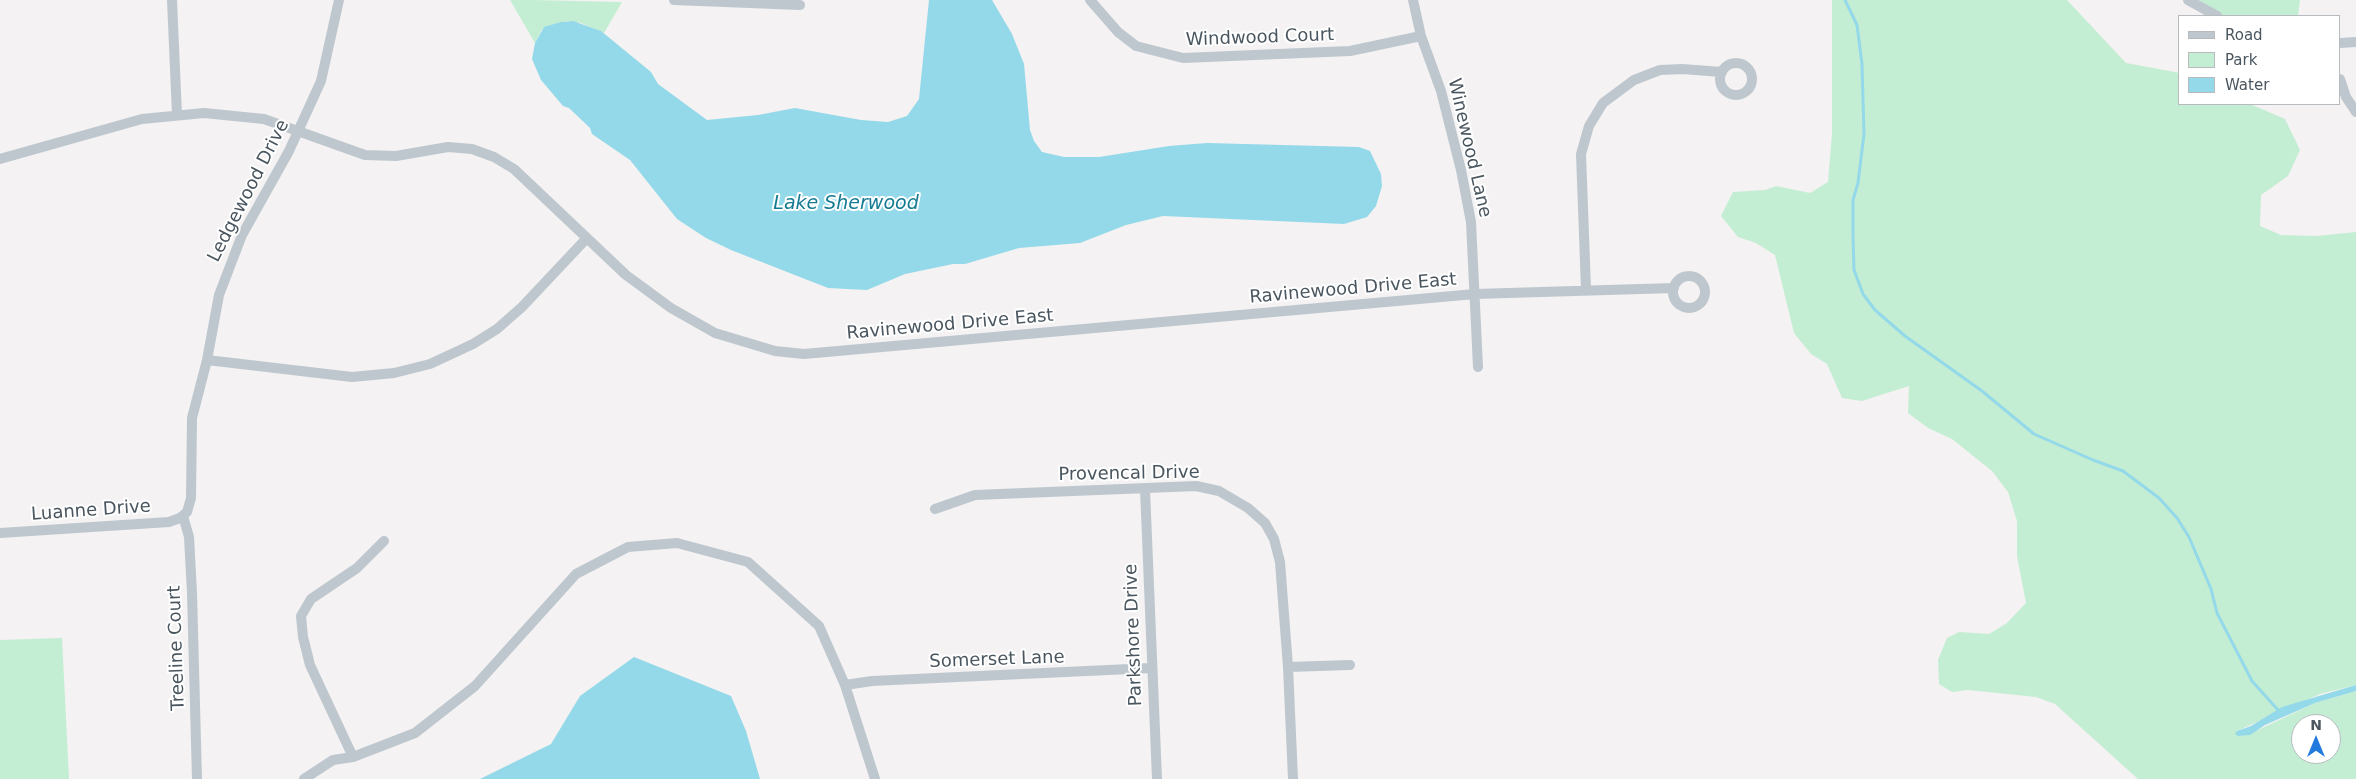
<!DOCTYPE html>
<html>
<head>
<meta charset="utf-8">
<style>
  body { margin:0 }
  #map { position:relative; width:2356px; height:779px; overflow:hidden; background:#f4f2f2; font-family:"DejaVu Sans",sans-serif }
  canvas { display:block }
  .legend { position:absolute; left:2178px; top:15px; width:162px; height:90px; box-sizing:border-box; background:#fff; border:1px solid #b7bbbf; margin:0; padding:6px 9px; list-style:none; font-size:15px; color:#4a565f }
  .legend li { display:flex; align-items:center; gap:10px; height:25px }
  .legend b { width:25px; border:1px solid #b7bbbf }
  .north { position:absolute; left:2291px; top:714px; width:50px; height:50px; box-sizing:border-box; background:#fff; border:1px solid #b7bbbf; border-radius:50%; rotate:0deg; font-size:14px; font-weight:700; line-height:20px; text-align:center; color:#4a565f }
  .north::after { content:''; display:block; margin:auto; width:18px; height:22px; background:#237add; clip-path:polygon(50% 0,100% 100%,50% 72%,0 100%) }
</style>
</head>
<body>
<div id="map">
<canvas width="2356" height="779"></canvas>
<ul class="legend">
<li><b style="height:6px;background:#bec7ce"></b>Road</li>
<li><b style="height:14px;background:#c4eed3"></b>Park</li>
<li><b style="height:14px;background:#94d9e9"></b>Water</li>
</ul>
<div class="north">N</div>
</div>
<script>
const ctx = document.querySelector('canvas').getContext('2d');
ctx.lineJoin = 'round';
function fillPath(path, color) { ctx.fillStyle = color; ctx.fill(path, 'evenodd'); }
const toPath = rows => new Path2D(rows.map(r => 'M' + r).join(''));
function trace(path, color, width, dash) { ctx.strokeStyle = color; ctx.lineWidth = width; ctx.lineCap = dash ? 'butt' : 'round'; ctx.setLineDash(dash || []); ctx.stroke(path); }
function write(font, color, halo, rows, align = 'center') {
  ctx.font = font + ' "DejaVu Sans",sans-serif'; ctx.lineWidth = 4; ctx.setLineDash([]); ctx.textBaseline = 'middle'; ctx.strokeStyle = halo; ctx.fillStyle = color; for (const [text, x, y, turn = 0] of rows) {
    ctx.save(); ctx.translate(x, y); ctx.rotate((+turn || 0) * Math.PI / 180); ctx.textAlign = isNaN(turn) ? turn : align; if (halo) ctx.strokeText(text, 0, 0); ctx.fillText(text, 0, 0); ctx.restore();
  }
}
fillPath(toPath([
  [510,0,532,0,622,2,604,33,581,23,567,21,542,29,535,43],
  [1832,0,2067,0,2126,63,2180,73,2180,104,2250,104,2285,119,2300,150,2288,176,2261,195,2260,226,2281,235,2317,236,2356,232,2356,685,2320,694,2237,731,2258,730,2315,703,2356,691,2356,779,2138,779,2055,704,2036,697,1968,690,1952,692,1939,684,1938,660,1947,638,1959,632,1989,634,2007,623,2026,603,2017,556,2017,521,2008,492,1992,471,1952,439,1928,428,1908,413,1909,386,1862,401,1842,398,1827,364,1811,354,1794,333,1775,255,1756,243,1738,237,1721,216,1733,192,1765,190,1776,186,1810,193,1828,182,1832,133],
  [2301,724,2331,724,2331,754,2301,754],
  [2188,0,2300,0,2298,16,2217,16],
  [62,638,69,779,0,779,0,640]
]), '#c4eed3');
fillPath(toPath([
  [929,0,992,0,1012,34,1024,64,1030,130,1034,141,1042,152,1064,157,1099,157,1169,146,1207,143,1359,147,1370,151,1381,174,1382,186,1376,206,1367,217,1344,224,1163,216,1126,225,1080,243,1019,248,965,264,953,264,905,274,867,290,828,288,731,250,706,238,677,219,630,160,592,134,590,128,569,108,563,106,541,80,532,59,535,43,544,27,561,22,573,21,601,31,651,72,658,84,707,120,758,115,795,108,861,120,888,122,907,116,919,99],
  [634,657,731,696,746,731,760,779,480,779,551,744,580,696],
  [2356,685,2356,691,2315,703,2265,725,2250,735,2238,736,2235,734,2237,731,2251,726,2282,707]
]), '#94d9e9');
trace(toPath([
  [1845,0,1857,25,1862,64,1864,134,1858,183,1853,200,1853,236,1854,270,1863,294,1875,310,1905,336,1982,391,2034,434,2093,460,2123,471,2159,498,2177,518,2189,537,2211,589,2217,613,2252,681,2278,710]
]), '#94d9e9', 3);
trace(toPath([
  [172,0,177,115],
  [674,0,800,5],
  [1090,0,1118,32,1136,46,1183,58,1350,51,1421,36],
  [1413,0,1421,36,1441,91,1461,170,1471,222,1478,367],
  [2188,0,2217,16],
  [2340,43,2356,42],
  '1720 79a16 16 0 1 1 32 0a16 16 0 1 1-32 0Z',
  [2340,79,2346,97,2356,112],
  [0,159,142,119,204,113,264,119,365,155,396,156,448,147,472,149,494,157,514,169,626,275,671,308,715,333,775,351,804,354,1475,294,1674,288],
  '1673 292a16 16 0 1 1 32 0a16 16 0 1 1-32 0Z',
  [1586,289,1581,154,1589,126,1603,103,1634,80,1660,70,1682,69,1722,72],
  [207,360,352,377,394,373,430,364,473,344,497,329,522,307,586,239],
  [1145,489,1157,779],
  [935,509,975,495,1196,486,1219,491,1248,508,1265,523,1274,539,1280,562,1288,667,1293,779],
  [183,516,189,537,192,593,197,779],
  [0,533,169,522,180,518,187,512,191,498,192,418,207,360,219,295,242,235,289,151,321,81,339,0],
  [1288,667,1350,665],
  [845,685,872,681,1151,668],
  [353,757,310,665,303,637,301,616,311,599,357,568,384,541],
  [304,779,333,760,353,757,415,733,475,686,576,574,628,547,677,543,748,562,819,626,845,685,875,779]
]), '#bec7ce', 10);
write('18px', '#4a565f', '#fff', [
  ["Windwood Court",1260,38,-2],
  ["Winewood Lane",1469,148,77],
  ["Ledgewood Drive",249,191,-63],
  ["Ravinewood Drive East",1353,289,-5],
  ["Ravinewood Drive East",950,325,-5],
  ["Provencal Drive",1129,474,-1],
  ["Luanne Drive",91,511,-4],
  ["Parkshore Drive",1134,635,-92],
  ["Treeline Court",177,648,-92],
  ["Somerset Lane",997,660,-2]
]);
write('italic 19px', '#147b92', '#fff', [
  ["Lake Sherwood",846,204]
]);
</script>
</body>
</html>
